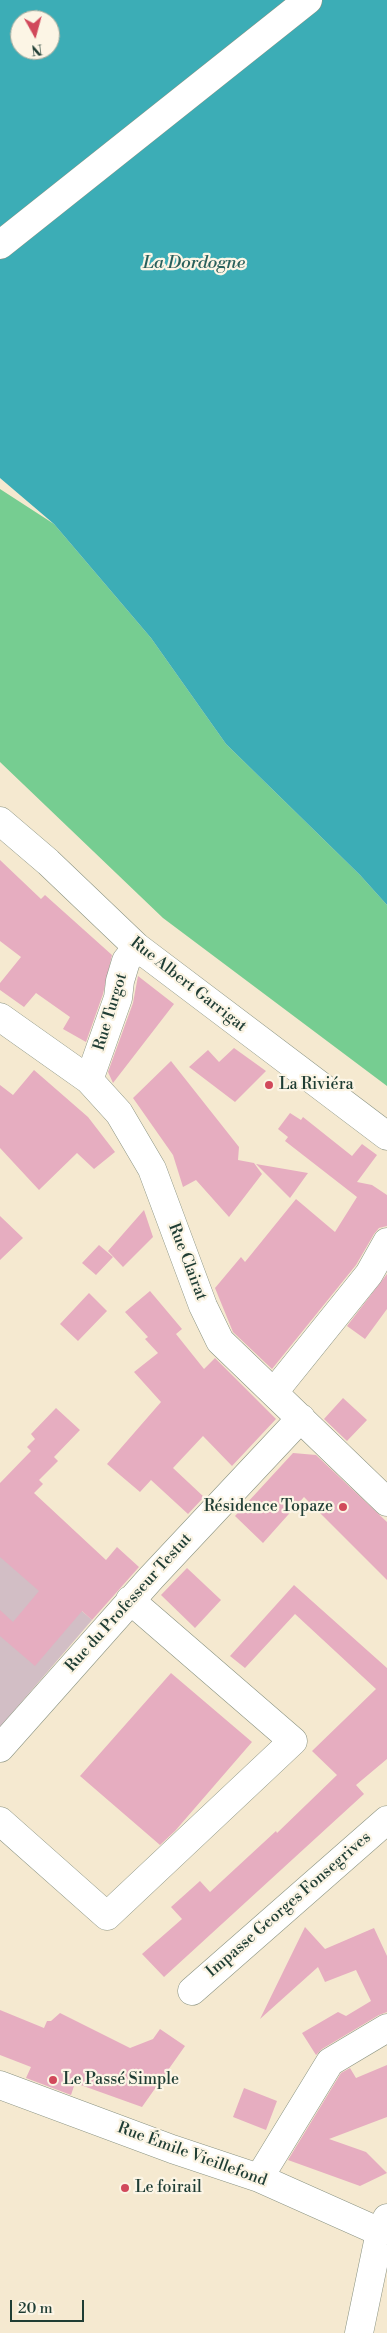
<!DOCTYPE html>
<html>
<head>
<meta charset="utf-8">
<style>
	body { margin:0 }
	#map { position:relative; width:387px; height:2333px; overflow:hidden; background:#f5e9d0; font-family:"Libre Bodoni",serif }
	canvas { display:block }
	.north { position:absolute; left:10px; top:10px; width:50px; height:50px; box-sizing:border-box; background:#fcf5e5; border:1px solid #a4ab9e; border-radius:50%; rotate:173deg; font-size:14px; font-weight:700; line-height:20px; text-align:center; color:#1f3d34 }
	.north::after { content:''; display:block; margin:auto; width:18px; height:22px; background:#d1495b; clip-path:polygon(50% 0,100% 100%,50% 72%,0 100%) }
	.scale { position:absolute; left:10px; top:2300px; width:74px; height:22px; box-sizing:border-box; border:2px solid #1f3d34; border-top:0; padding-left:6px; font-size:15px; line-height:18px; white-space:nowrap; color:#1f3d34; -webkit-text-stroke:4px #fcf5e5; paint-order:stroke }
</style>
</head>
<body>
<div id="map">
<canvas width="387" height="2333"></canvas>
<div class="north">N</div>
<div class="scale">20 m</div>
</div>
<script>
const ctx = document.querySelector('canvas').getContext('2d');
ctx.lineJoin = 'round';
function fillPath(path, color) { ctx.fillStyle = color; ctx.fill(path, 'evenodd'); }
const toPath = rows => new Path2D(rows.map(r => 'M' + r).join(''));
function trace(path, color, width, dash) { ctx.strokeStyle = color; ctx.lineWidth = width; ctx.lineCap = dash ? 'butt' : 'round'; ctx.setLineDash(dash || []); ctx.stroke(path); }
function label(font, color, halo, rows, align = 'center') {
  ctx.font = font + ' "Libre Bodoni",serif'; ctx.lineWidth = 4.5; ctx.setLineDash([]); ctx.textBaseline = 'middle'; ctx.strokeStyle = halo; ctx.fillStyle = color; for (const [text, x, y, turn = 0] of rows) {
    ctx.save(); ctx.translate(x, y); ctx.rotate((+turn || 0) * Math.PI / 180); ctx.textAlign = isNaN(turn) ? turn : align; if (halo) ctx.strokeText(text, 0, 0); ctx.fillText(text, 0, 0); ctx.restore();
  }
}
fillPath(toPath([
	[0,1538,92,1620,0,1727]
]), '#d2bec5');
fillPath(toPath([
	[0,489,54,524,151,638,226,744,360,875,387,905,387,1086,163,918,0,762]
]), '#76cd91');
fillPath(toPath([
	[0,0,387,0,387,905,360,875,226,744,151,638,54,524,0,478],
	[20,20,50,20,50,50,20,50]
]), '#3cadb6');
fillPath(toPath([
	[0,860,41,899,45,895,112,955,103,994,86,1042,63,1029,70,1017,36,993,24,1007,0,990,0,983,21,957,0,941],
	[138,976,174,1004,113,1083,108,1072,133,1003],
	[234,1048,266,1071,235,1102,189,1067,208,1050,219,1062],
	[171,1061,239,1147,238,1160,254,1163,262,1174,229,1217,196,1180,183,1187,173,1155,133,1098],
	[34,1070,88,1117,115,1152,94,1169,77,1153,39,1190,0,1148,0,1085,13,1095],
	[290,1113,301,1120,303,1117,352,1156,362,1144,377,1155,357,1182,372,1185,387,1195,387,1226,379,1228,374,1234,356,1265,272,1369,233,1332,215,1288,241,1257,245,1262,296,1199,335,1232,357,1197,285,1141,288,1137,278,1129],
	[256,1164,308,1173,290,1198],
	[144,1210,153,1237,123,1267,108,1251],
	[0,1216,23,1238,0,1260],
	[99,1245,113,1257,96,1275,82,1263],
	[387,1274,387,1309,365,1339,347,1326],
	[150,1291,182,1329,176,1334,204,1369,215,1358,276,1419,232,1466,203,1436,173,1468,204,1497,188,1514,151,1480,140,1492,107,1464,161,1402,134,1372,158,1353,145,1339,148,1337,125,1312],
	[89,1293,107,1311,78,1341,60,1324],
	[343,1398,367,1420,347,1441,324,1419],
	[56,1408,80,1430,54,1457,58,1461,39,1480,43,1484,34,1493,106,1560,117,1547,139,1567,92,1620,82,1611,35,1666,0,1636,0,1610,13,1622,39,1591,0,1557,0,1483,31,1451,27,1447,35,1439,31,1434],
	[293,1453,316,1455,387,1522,387,1580,304,1497,263,1543,235,1516],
	[187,1568,221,1600,195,1628,161,1595],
	[294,1585,387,1668,387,1759,356,1785,364,1794,164,1977,142,1954,182,1919,171,1907,200,1881,210,1892,276,1831,277,1833,337,1775,312,1751,376,1689,295,1614,245,1668,230,1656],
	[171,1673,252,1742,175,1831,160,1845,80,1776],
	[305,1927,325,1949,374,1928,387,1956,387,2012,379,2015,322,2049,316,2055,302,2033,338,2012,346,2016,371,2001,356,1970,325,1982,318,1967,260,2019],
	[0,2010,44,2028,47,2021,51,2021,60,2013,130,2048,153,2039,160,2029,185,2046,142,2107,75,2083,71,2095,26,2078,31,2067,0,2055],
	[387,2065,387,2117,329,2139,366,2152,387,2173,360,2186,288,2160,341,2073,350,2068,356,2078],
	[244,2088,277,2101,266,2130,233,2117]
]), '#e6adc0');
const minor = toPath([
	[0,821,48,862,137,947,387,1136],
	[0,1017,89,1080,119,1113,152,1169,203,1306,220,1341,387,1502],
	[89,1080,118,998,120,981,126,961,137,947],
	[274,1392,369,1274,387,1242],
	[0,1748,151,1578,301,1418],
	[0,1821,107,1916,293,1741,130,1600],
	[192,1991,387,1820],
	[0,2085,172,2149,259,2178,380,2232],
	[259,2178,330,2062,387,2028],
	[359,2333,380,2232,387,2218]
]);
const major = toPath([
	[0,245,308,0]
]);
trace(minor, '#8a9382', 29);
trace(major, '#8a9382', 29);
trace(minor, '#fff', 28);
trace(major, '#fff', 28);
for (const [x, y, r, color] of [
	[269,1085,5,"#d1495b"],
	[343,1507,5,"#d1495b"],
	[53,2080,5,"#d1495b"],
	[125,2188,5,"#d1495b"]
]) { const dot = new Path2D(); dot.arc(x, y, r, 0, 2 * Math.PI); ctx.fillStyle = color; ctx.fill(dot); trace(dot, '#fcf5e5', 2); }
label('16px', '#1f3d34', '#fcf5e5', [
	["Rue Albert Garrigat",188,985,38],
	["Rue Turgot",111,1012,-73],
	["Rue Clairat",187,1262,69],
	["Rue du Professeur Testut",129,1603,-48],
	["Impasse Georges Fonsegrives",289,1905,-41],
	["Rue Émile Vieillefond",192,2155,20]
]);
label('16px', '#1f3d34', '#fcf5e5', [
	["La Riviéra",279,1085],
	["Résidence Topaze",333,1507,"right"],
	["Le Passé Simple",63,2080],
	["Le foirail",135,2188]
], 'left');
label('italic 18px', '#285f5b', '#fcf5e5', [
	["La Dordogne",194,264]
]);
</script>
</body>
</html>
